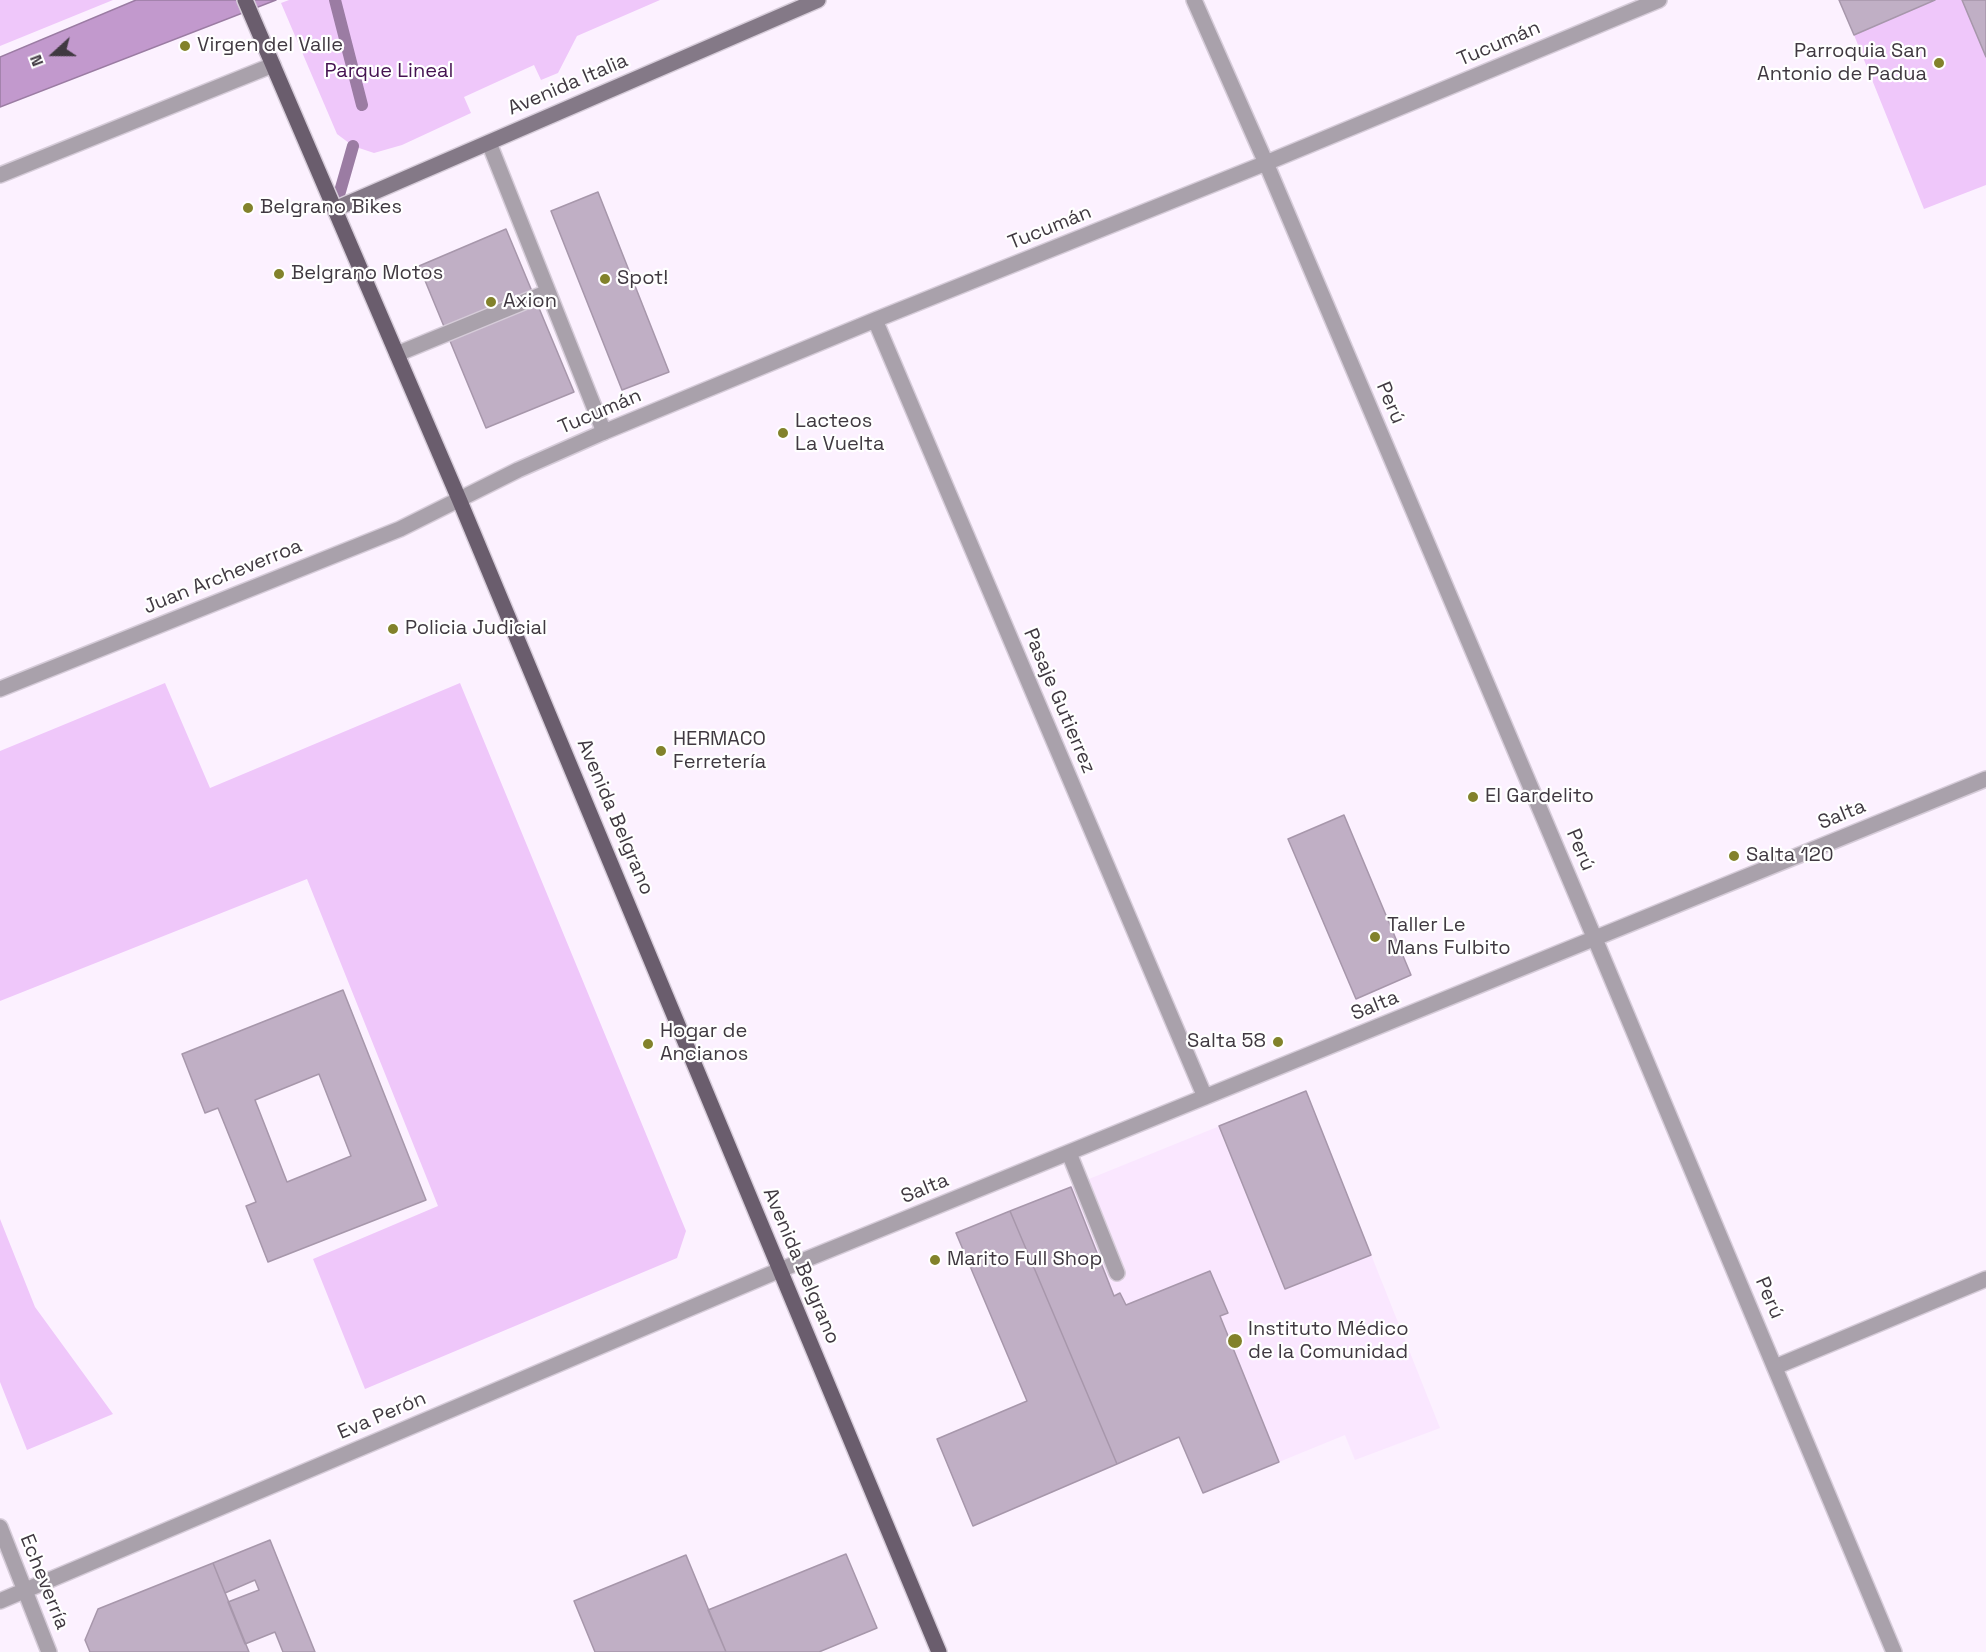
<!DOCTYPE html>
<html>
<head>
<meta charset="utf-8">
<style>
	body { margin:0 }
	#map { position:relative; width:1986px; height:1652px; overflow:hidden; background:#fcf1ff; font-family:"Space Grotesk",sans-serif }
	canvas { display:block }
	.north { position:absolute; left:24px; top:24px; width:60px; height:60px; -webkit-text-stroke:4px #fff; paint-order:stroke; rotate:249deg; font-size:16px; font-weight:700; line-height:24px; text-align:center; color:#403941 }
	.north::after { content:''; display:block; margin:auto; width:21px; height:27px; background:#403941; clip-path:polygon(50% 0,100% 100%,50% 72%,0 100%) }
</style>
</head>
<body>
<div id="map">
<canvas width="1986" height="1652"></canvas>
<div class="north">N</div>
</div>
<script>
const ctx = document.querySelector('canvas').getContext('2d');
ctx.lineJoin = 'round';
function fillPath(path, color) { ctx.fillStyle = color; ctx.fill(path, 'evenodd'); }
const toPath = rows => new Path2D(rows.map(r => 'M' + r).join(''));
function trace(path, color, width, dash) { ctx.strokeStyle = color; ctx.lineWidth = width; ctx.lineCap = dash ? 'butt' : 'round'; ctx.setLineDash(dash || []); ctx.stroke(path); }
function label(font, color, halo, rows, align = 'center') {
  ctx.font = font + ' "Space Grotesk",sans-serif'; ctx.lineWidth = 4.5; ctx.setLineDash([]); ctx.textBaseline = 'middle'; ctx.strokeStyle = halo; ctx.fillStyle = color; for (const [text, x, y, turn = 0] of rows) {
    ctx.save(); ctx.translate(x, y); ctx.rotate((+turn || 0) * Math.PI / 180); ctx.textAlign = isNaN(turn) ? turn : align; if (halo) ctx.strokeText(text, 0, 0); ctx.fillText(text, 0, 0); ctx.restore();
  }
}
fillPath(toPath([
	[1306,1091,1440,1428,1355,1460,1345,1435,1203,1493,1179,1437,1117,1464,1010,1211]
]), '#fae7ff');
fillPath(toPath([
	[0,0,113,0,0,46],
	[289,0,660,0,577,36,558,73,541,80,534,65,464,97,471,113,402,145,374,153,353,146,337,134,281,3],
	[1935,0,1962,0,1986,57,1986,185,1924,209,1854,35],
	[165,683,210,788,460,683,686,1231,677,1258,365,1389,313,1259,438,1206,307,879,0,1001,0,751],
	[0,1219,35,1307,113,1414,27,1450,0,1382]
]), '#efc7fa');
const water = toPath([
	[136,0,276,0,0,107,0,57,136,0]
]);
fillPath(water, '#c299cd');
trace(water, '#9b7ca3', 1.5);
trace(toPath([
	[335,0,362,105],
	[335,209,353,146]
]), '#9b7ca3', 12);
const building = toPath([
	[1839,0,1935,0,1854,35,1839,0],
	[1962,0,1986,0,1986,57,1962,0],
	[598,192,669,372,622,390,551,211,598,192],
	[506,229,574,392,486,428,419,266,506,229],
	[1344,815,1411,975,1356,999,1288,839,1344,815],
	[343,990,426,1200,268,1262,246,1206,256,1202,218,1108,205,1113,182,1054,343,990],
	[319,1074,351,1156,287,1182,255,1100,319,1074],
	[1306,1091,1371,1255,1285,1289,1219,1126,1306,1091],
	[1071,1187,1114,1296,1120,1293,1126,1305,1210,1271,1228,1313,1220,1316,1279,1462,1203,1493,1179,1437,1117,1464,1010,1211,1071,1187],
	[1010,1211,1117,1464,973,1526,937,1439,1027,1401,956,1233,1010,1211],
	[270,1540,315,1652,283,1652,275,1632,245,1644,228,1602,259,1590,255,1580,225,1593,213,1563,270,1540],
	[846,1554,877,1628,819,1652,726,1652,708,1610,846,1554],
	[686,1555,726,1652,595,1652,574,1601,686,1555],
	[213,1563,249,1652,90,1652,85,1640,98,1609,213,1563]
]);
fillPath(building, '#c0afc5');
trace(building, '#a797ab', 1.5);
const service = toPath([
	[489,143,604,432],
	[397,354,548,292],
	[1069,1153,1117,1273],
	[1775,1367,1986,1279]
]);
const minor = toPath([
	[1194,0,1266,163,1595,939,1894,1652],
	[0,175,273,65],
	[875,320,1205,1097],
	[0,689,400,529,518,470,604,432,875,320,1266,163,1659,0],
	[0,1527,49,1652],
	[0,1601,780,1270,1986,779]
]);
const secondary = toPath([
	[335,209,818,0]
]);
const primary = toPath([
	[245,0,459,499,939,1652]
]);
trace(service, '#d6ccd9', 18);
trace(minor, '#d6ccd9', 18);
trace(secondary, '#d6ccd9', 18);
trace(primary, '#d6ccd9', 18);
trace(service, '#a9a1ab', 15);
trace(minor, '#a9a1ab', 15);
trace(secondary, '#847987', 15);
trace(primary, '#6a5d6d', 15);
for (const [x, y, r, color] of [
	[185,46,6,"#82822b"],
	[1939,63,6,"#82822b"],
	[248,208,6,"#82822b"],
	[279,274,6,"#82822b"],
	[605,279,6,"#82822b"],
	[491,302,6,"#82822b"],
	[783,433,6,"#82822b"],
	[393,629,6,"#82822b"],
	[661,751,6,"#82822b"],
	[1473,797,6,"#82822b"],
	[1734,856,6,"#82822b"],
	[1375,937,6,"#82822b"],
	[1278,1042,6,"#82822b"],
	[648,1044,6,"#82822b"],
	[935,1260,6,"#82822b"],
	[1235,1341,8,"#82822b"]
]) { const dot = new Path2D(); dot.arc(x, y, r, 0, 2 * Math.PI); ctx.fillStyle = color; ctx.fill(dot); trace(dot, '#fff', 2); }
label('20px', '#403941', '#fff', [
	["Tucumán",1499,44,-23],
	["Avenida Italia",568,85,-23],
	["Tucumán",1050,228,-22],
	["Perú",1390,403,67],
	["Tucumán",600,412,-23],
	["Juan Archeverroa",223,577,-22],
	["Pasaje Gutierrez",1059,701,67],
	["Salta",1842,815,-22],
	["Avenida Belgrano",615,817,67],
	["Perú",1580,850,67],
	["Salta",1375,1006,-22],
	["Salta",925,1189,-22],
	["Avenida Belgrano",801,1266,67],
	["Perú",1769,1298,67],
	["Eva Perón",382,1416,-23],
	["Echeverría",44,1582,68]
]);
label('20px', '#403941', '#fff', [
	["Virgen del Valle",197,46],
	["Parroquia San",1927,52,"right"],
	["Antonio de Padua",1927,75,"right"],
	["Belgrano Bikes",260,208],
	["Belgrano Motos",291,274],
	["Spot!",617,279],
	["Axion",503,302],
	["Lacteos",795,422],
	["La Vuelta",795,445],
	["Policia Judicial",405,629],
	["HERMACO",673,740],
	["Ferretería",673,763],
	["El Gardelito",1485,797],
	["Salta 120",1746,856],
	["Taller Le",1387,926],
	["Mans Fulbito",1387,949],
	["Hogar de",660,1032],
	["Ancianos",660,1055],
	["Salta 58",1266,1042,"right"],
	["Marito Full Shop",947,1260],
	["Instituto Médico",1248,1330],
	["de la Comunidad",1248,1353]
], 'left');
label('20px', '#451251', '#fff', [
	["Parque Lineal",389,72]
]);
</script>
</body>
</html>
